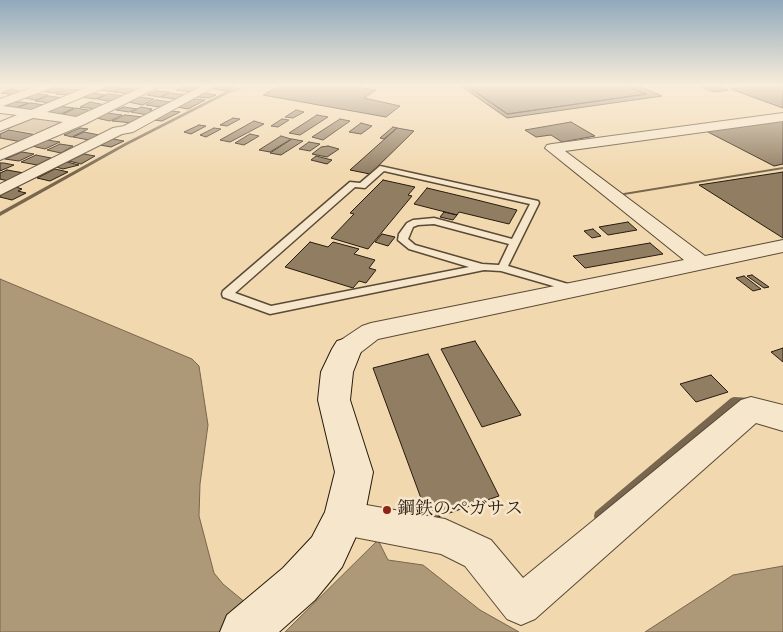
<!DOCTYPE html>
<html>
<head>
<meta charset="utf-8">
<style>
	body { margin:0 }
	canvas { display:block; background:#f1d8af }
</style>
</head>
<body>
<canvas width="783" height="632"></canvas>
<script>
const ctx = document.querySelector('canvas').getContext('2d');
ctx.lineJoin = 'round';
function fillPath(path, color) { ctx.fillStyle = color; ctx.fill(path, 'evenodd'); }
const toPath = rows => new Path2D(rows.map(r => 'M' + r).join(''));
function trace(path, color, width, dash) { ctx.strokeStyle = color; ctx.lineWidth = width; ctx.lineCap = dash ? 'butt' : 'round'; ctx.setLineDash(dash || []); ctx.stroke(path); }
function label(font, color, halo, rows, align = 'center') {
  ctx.font = font + ' "IM FELL French Canon","Noto Serif JP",serif'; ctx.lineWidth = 5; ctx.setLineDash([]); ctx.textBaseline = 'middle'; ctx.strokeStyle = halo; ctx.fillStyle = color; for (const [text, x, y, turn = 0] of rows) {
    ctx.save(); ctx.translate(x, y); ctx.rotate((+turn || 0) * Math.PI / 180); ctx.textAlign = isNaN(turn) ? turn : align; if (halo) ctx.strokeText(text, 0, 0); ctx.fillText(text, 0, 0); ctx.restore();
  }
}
fillPath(toPath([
	[31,118,63,123,42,134,3,128]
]), '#cfb894');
const water = toPath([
	[0,279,192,359,199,366,208,425,200,484,199,516,214,573,223,584,246,603,259,632,0,632,0,279],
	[378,540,388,560,423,565,480,610,519,632,285,632,378,540],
	[783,566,783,632,645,632,733,575,783,566]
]);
fillPath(water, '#ad9878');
trace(water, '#78664e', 1);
fillPath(toPath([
	[244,86,249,86,229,93,127,145,0,216,0,212,125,143,227,91,244,86],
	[783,167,783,169,624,195,622,194,624,193,783,167],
	[734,397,750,398,753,399,754,401,753,403,750,404,736,404,603,520,599,521,595,520,594,516,595,512,731,398,734,397]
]), '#78664e');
const building = toPath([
	[104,86,109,86,122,88,113,92,96,89,104,86],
	[184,86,190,86,200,87,191,92,176,90,184,86],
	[218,86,235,86,227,91,213,89,218,86],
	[280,86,350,86,376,90,364,98,400,106,386,117,263,95,280,86],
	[461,86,467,86,507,114,646,94,627,86,639,86,662,96,507,118,461,86],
	[467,86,627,86,646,94,508,114,467,86],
	[718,86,728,90,714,92,701,87,718,86],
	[753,86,783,86,783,108,731,89,753,86],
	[49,87,65,89,55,93,39,91,49,87],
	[123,88,140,90,130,94,114,92,123,88],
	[12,89,23,92,15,95,1,93,12,89],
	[69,89,81,90,69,95,56,94,69,89],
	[156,91,169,92,160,97,147,95,156,91],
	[92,93,105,95,95,99,81,97,92,93],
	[170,93,185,95,176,99,161,97,170,93],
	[204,93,216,95,209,98,197,97,204,93],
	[35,94,48,95,36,100,25,98,35,94],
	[108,94,126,96,114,102,97,99,108,94],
	[48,96,63,98,51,103,35,101,48,96],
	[139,97,154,99,143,105,128,102,139,97],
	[194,99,205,100,188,109,177,107,194,99],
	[156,100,170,102,160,107,146,105,156,100],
	[12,102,20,102,28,103,16,108,2,105,12,102],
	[90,102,105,105,96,109,80,107,90,102],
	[30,103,45,105,32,110,16,108,30,103],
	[57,106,74,108,61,114,43,112,57,106],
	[124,107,137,109,129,112,116,110,124,107],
	[141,107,152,109,149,110,156,111,148,115,131,112,141,107],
	[76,108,93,111,79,118,61,115,76,108],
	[296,110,304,112,293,118,285,117,296,110],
	[171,111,180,112,162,121,153,120,171,111],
	[107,113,122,115,110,121,96,118,107,113],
	[125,115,143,117,133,123,112,121,125,115],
	[317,115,328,117,300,135,289,133,317,115],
	[233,118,240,119,227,126,220,125,233,118],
	[282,119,289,120,278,127,271,126,282,119],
	[340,119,350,121,323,140,312,137,340,119],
	[254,121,264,124,230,142,220,140,254,121],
	[783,121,783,164,774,166,706,131,783,121],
	[571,122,595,136,562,142,551,135,536,137,525,130,571,122],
	[361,123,372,126,361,134,349,132,361,123],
	[199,125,206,126,191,134,184,132,199,125],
	[393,127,397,128,384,139,380,138,393,127],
	[80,128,88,129,72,137,64,135,80,128],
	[214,128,221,129,206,137,200,135,214,128],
	[397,128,414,131,370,174,350,170,397,128],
	[9,130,37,135,22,142,0,138,0,134,9,130],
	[84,132,99,135,89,140,73,137,84,132],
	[250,134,259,136,244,145,235,143,250,134],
	[281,136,291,139,270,152,259,150,281,136],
	[113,139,124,141,111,147,100,145,113,139],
	[292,139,303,141,281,155,270,153,292,139],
	[47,140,60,142,45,149,32,146,47,140],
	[309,142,320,144,310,151,299,149,309,142],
	[60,144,73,146,61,153,47,150,60,144],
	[328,146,339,149,327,157,312,154,321,147,328,146],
	[22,152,34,154,19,161,5,159,22,152],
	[84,154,95,156,81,164,69,161,84,154],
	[36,155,51,158,37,165,21,162,36,155],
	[316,156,332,160,327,164,311,160,316,156],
	[67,162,79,165,63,169,56,167,67,162],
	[0,163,4,163,14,165,0,171,0,163],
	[55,169,68,172,50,181,37,178,55,169],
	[7,170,24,173,8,181,0,179,0,173,7,170],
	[783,172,783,238,699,185,783,172],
	[383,180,415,187,408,195,412,196,368,249,331,238,354,214,350,213,383,180],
	[16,187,22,189,18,191,26,193,12,200,0,197,0,195,16,187],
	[427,188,469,198,517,210,509,224,459,212,457,215,414,204,427,188],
	[444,212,457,215,453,220,440,217,444,212],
	[628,222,637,230,608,235,599,227,628,222],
	[593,229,601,236,592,238,584,231,593,229],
	[382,234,395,237,388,246,375,242,382,234],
	[310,242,328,247,333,242,359,249,354,254,375,260,369,268,376,270,366,283,359,281,353,288,285,267,310,242],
	[650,243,663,254,585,268,573,256,650,243],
	[752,275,769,287,764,288,747,276,752,275],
	[744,276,761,289,753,291,736,278,744,276],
	[475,341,521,415,482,427,441,349,475,341],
	[783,348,783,362,771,352,783,348],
	[428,354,499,496,429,520,373,368,428,354],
	[711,375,728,392,696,402,680,384,711,375]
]);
fillPath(building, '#917d62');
trace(building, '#281b0e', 1);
const lane = toPath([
	[380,166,538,201,539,203,508,266,578,287,579,289,578,291,574,292,501,271,484,270,270,314,223,297,222,294,223,291,350,182,360,183,380,166],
	[384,171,530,204,512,239,434,218,413,220,407,223,399,234,398,240,409,249,469,267,271,306,235,293,355,187,365,188,384,171],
	[434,224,509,244,499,265,482,264,415,245,408,239,413,227,418,225,434,224]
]);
const street = toPath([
	[37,86,53,86,51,88,3,106,31,110,90,86,106,86,104,88,47,112,76,117,145,86,160,86,85,124,0,160,0,150,63,122,33,118,0,131,0,122,17,115,0,113,0,99,37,86],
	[202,86,216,86,133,132,122,134,0,195,0,184,113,128,124,126,202,86],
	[783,113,783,121,565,151,705,256,783,240,783,252,378,339,356,356,347,359,338,356,334,349,338,342,362,326,371,323,684,260,545,148,547,145,552,144,783,113],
	[751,397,783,405,783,431,756,423,535,619,521,625,507,619,465,566,441,554,344,535,332,530,327,518,332,506,344,501,445,519,491,540,523,578,741,400,751,397]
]);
const secondary = toPath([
	[347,338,357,341,362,349,353,372,350,400,373,472,364,518,358,532,342,567,315,600,279,632,220,632,227,615,283,568,312,537,325,512,335,472,318,400,321,372,332,349,337,341,347,338]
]);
trace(lane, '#5a4a36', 3);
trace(street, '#5a4a36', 2);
trace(secondary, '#281b0e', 2);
fillPath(lane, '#f6e6cb');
fillPath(street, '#f6e6cb');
fillPath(secondary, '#f6e6cb');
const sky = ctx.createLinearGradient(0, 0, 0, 174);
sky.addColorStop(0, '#90a9bb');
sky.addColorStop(0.49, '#f9eddb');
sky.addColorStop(1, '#f9eddb00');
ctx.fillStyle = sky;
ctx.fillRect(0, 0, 783, 174);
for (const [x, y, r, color] of [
	[387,510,5,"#8f2418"]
]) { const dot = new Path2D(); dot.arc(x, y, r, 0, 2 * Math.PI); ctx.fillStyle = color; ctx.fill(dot); trace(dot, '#f6e6cb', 2); }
label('18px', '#281b0e', '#f6e6cb', [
	["鋼鉄のペガサス",397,510]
], 'left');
</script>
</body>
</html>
